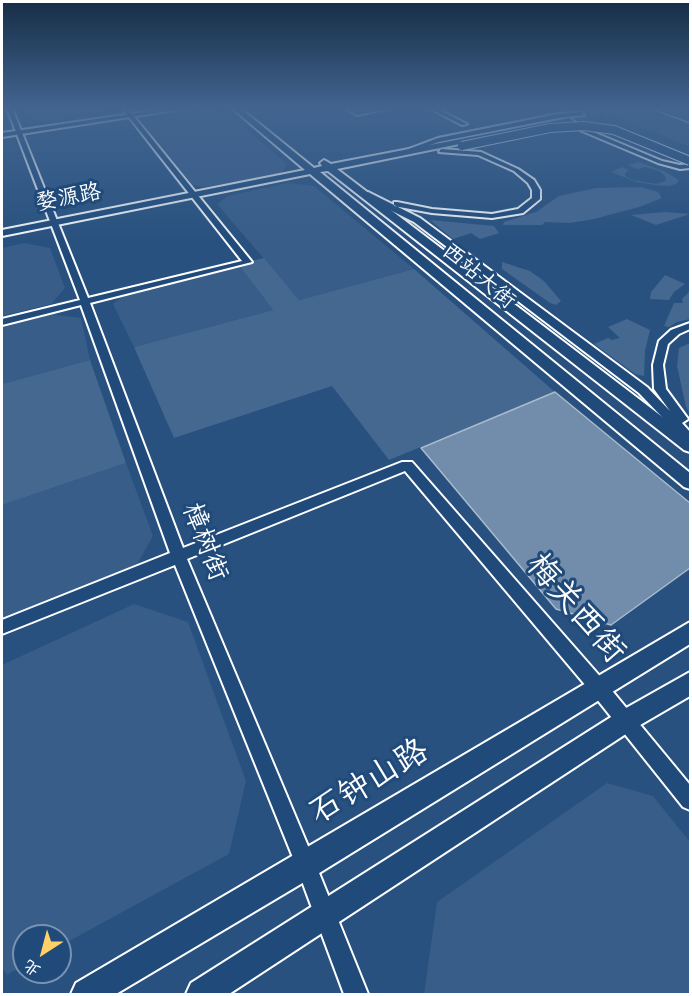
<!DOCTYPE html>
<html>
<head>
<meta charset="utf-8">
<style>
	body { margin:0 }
	#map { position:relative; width:692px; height:996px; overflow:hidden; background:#28517f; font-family:"Indie Flower","LXGW WenKai TC",sans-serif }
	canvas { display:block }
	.frame { position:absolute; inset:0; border:3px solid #fff; pointer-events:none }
	.north { position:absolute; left:12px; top:924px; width:60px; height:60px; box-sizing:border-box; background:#1f4a7a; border:2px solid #7992af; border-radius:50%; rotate:216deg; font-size:16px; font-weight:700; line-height:24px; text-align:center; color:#fff }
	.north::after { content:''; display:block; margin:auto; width:21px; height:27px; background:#ffd166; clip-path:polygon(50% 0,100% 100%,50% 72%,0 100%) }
</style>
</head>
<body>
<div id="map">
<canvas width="692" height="996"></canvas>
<div class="frame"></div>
<div class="north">北</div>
</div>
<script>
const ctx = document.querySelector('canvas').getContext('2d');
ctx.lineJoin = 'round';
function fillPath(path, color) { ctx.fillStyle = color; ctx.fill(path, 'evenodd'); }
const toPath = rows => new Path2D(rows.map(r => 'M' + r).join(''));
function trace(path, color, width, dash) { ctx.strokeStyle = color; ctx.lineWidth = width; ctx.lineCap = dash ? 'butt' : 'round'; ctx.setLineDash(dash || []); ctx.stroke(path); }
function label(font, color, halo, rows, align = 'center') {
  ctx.font = font + ' "Indie Flower","LXGW WenKai TC",sans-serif'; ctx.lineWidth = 6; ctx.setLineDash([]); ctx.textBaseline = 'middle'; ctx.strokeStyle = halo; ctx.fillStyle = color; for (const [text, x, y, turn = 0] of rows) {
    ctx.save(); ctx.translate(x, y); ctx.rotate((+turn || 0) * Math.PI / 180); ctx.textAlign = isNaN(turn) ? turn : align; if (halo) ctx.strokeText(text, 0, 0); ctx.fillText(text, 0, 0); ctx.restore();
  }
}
fillPath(toPath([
	[22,108,110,108,104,111,44,121,27,118],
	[607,108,690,108,690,147,616,117,624,114],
	[205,111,227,113,287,164,281,174,204,187,193,185,142,124,152,118],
	[288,183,314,186,414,269,299,300,217,204,228,196],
	[24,243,50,248,65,288,51,304,2,316,2,248],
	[238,264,273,310,134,347,113,304,129,291],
	[50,314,81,318,90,360,2,384,2,326],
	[126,463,153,536,134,570,2,618,2,505],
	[134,604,188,622,246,781,229,854,60,946,60,936,24,936,24,965,7,975,2,968,2,665],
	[607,783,653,796,690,842,690,994,424,994,437,902]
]), '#375d88');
fillPath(toPath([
	[639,162,664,171,679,180,676,184,669,186,655,185,637,182,611,172,622,167,629,170,625,173,625,176,633,180,656,184,666,181,665,176,659,171,645,167,637,169,628,165],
	[641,187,658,192,662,198,639,207,594,219,570,223,545,222,542,225,503,225,504,222,536,212,559,196,596,188],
	[665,212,690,214,656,225,631,215],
	[430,220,494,226,499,233,480,239,471,233,453,239],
	[264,258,299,300,414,269,555,392,389,460,332,386,174,438,134,347,273,310,238,264],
	[502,262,530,271,544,281,561,301,556,305,550,303,502,269],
	[665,275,685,284,674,292,669,300,650,299,651,292],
	[690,291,690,319,677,322,669,327,664,326,674,303,683,303,682,299],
	[627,319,650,330,645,351,644,376,635,374,594,344,608,338,612,340,620,338,608,327],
	[690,343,690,414,686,407,677,366,679,348],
	[90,360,126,463,2,505,2,384]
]), '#446890');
const water = toPath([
	[555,392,690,503,690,568,611,625,556,609,421,448,555,392]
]);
fillPath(water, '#718dab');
trace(water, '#aabbcd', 1.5);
trace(toPath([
	[567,120,628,108]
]), '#486b92', 8, [8, 4.5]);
const street = toPath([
	[7,108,12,108,88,298,242,261,122,108,127,108,252,262,90,303,183,548,402,462,412,462,604,681,690,785,690,810,683,807,592,693,405,471,187,559,313,858,368,994,344,994,296,865,175,565,2,634,2,620,170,553,81,305,2,325,2,319,80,300,7,108],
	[346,108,352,108,358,111,390,108,357,115,346,108],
	[429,108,435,108,467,124,462,125,429,108],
	[582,112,584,115,558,118,439,142,409,152,406,150,438,138,558,114,582,112],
	[570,119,586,129,662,161,680,165,690,164,690,168,680,169,658,163,582,131,568,122,570,119],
	[441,149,481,152,518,169,534,180,540,190,540,199,523,213,492,218,432,213,394,206,394,202,397,202,432,209,492,214,518,209,532,198,532,190,528,183,514,171,478,155,439,152,441,149],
	[362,192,368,192,420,218,647,387,670,411,654,389,653,365,659,341,671,330,690,323,690,329,679,334,668,344,663,365,666,389,688,419,682,423,690,432,690,443,686,442,639,393,414,222,362,196,362,192]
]);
const secondary = toPath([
	[171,108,187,108,2,137,2,133,171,108],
	[232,108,240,108,314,168,322,166,320,163,324,160,331,164,570,118,571,120,567,122,337,169,690,438,690,452,684,450,328,171,320,172,690,473,690,489,684,487,310,174,2,236,2,230,305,170,232,108],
	[690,622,690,644,316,875,116,994,71,994,76,983,690,622],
	[690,672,690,696,635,728,229,994,186,994,191,983,619,712,690,672]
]);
trace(street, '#fff', 4);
trace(secondary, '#fff', 4);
fillPath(street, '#1f4a7a');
fillPath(secondary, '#1f4a7a');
trace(toPath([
	[649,108,690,123]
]), '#fff', 1.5);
const secondaryBridge = toPath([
	[462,146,550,128,584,126,614,130,690,161]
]);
trace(secondaryBridge, '#fff', 10, []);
trace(secondaryBridge, '#1f4a7a', 8);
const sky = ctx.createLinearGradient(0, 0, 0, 247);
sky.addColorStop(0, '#162d46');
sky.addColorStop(0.44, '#426590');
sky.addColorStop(1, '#42659000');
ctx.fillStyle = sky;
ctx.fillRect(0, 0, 692, 247);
label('22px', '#fff', '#1f4a7a', [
	["婺源路",69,200,-11],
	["西站大街",477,278,40]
]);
label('27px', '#fff', '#1f4a7a', [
	["樟树街",202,543,69]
]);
label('33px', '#fff', '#1f4a7a', [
	["梅关西街",573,611,49],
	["石钟山路",371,785,-31]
]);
</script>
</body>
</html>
